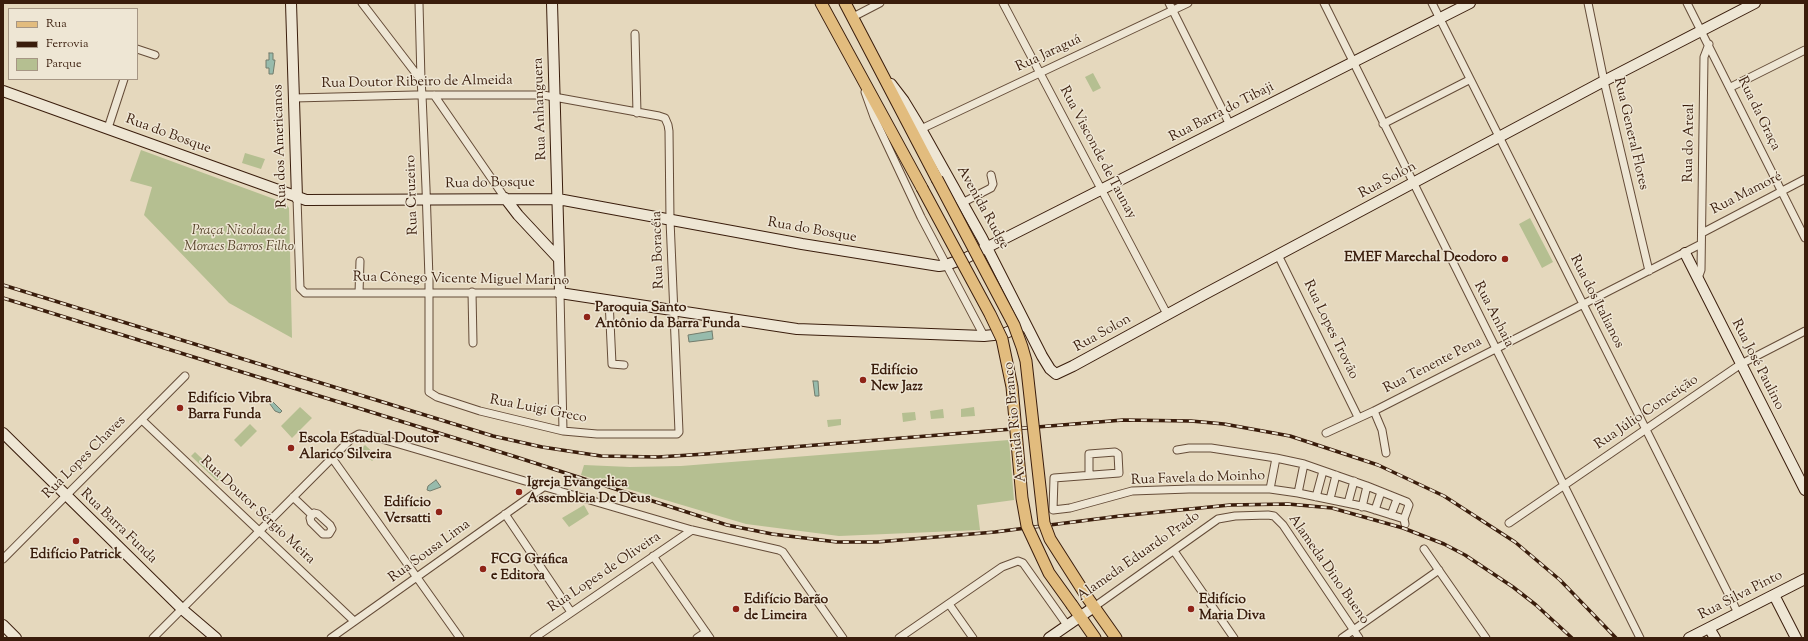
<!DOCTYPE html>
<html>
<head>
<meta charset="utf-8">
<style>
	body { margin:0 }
	#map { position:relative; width:1808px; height:641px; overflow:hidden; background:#e5d8bd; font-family:"Sorts Mill Goudy",serif }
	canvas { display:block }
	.frame { position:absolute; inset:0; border:4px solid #3a1d0c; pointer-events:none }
	.legend { position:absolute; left:8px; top:8px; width:130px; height:72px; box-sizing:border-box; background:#eee6d4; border:1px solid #a69684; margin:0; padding:5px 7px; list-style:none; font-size:12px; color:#3a1d0c }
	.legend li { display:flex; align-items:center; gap:8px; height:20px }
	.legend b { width:20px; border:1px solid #a69684 }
</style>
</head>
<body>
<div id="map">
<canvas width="1808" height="641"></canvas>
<div class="frame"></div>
<ul class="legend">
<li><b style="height:5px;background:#e2bc7e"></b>Rua</li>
<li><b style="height:5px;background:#3a1d0c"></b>Ferrovia</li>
<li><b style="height:11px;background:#b5bf91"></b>Parque</li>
</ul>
</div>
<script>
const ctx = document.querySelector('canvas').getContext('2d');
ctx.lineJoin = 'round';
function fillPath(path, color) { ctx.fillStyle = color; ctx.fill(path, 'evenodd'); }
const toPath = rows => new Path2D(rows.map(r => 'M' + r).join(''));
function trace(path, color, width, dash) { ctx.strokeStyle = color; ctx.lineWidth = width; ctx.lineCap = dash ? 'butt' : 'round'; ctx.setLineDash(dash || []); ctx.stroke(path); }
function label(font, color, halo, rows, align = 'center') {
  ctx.font = font + ' "Sorts Mill Goudy",serif'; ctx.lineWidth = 3; ctx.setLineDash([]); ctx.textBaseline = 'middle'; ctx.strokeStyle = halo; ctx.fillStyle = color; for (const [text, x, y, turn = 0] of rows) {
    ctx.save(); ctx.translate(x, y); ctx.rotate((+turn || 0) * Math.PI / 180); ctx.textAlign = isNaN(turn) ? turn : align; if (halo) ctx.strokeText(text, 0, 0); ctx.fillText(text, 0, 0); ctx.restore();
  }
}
fillPath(toPath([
	[1093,73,1101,88,1093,92,1085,77],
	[141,150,285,203,289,208,292,338,229,303,144,215,152,187,130,181],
	[245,153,265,159,261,169,242,163],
	[1530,218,1553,262,1542,268,1519,224],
	[300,407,312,418,292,438,281,426],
	[974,407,975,416,961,417,961,409],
	[943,409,944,418,931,419,930,411],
	[915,412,916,420,903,422,902,413],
	[841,419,841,425,828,427,827,420],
	[250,424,257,431,241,447,234,440],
	[1009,440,1014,500,977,505,980,530,839,536,746,524,581,475,584,465,630,467,681,466],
	[365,445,377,456,372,461,360,450],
	[195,452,221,477,217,481,191,456],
	[584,505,589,514,569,527,562,518]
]), '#b5bf91');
const water = toPath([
	[269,53,273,53,273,60,275,60,273,74,269,74,269,68,266,68,266,60,269,60,269,53],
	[712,331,713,339,689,342,688,335,712,331],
	[813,381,818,381,819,396,815,396,813,381],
	[269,398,282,411,280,413,275,411,267,400,269,398],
	[436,480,441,487,430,491,427,490,428,486,436,480]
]);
fillPath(water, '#97bbac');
trace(water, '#727c6c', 1);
const street = toPath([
	[362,3,421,80],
	[1003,3,1167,314],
	[1169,3,1230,125],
	[1324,3,1640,638],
	[1432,3,1738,613],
	[1588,3,1604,81,1649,271],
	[1687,3,1805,238],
	[853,17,880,3],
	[635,34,637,113],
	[137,49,155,55],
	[1731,87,1805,50],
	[865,92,874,117,921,217,984,336],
	[434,95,505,198],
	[294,98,415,95,543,95,659,116,665,118,668,125,669,131,670,220,679,432,677,434,597,434,563,431,480,411,437,397,429,392,429,279,426,188,422,95,421,80,419,3],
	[1383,124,1469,80],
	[108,128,124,79],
	[921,129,1188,3],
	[297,198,300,288,305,293,560,293,563,431],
	[962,203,991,188,993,184,991,175],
	[1702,233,1805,179],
	[1278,255,1358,417],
	[1698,278,1701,270,1704,57,1709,44],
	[472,292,473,343],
	[359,293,360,261],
	[609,300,612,364,624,365],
	[1374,411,1382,430,1386,453],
	[142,420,354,621],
	[1326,433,1374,411,1701,244],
	[1177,450,1189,448,1211,448,1276,458,1304,464,1367,486,1407,502,1409,505,1404,519],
	[332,458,460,638],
	[1089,475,1089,454,1115,452,1118,454,1119,473,1054,478,1053,510,1070,508,1132,491,1189,489,1270,489,1298,493,1366,507,1404,519,1405,524],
	[1270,489,1276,458],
	[1298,493,1304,464],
	[293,497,312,515],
	[1316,497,1323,471],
	[1330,499,1336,475],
	[1348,503,1354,481],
	[1362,507,1367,486],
	[1375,510,1381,492],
	[314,513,318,514,330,525,332,529,329,534,323,534,311,522,310,518,314,513],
	[505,514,571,612],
	[1391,515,1397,499],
	[1509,523,1741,364,1805,331],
	[1424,549,1486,638],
	[1174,551,1234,638],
	[653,556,710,638],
	[3,559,185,376],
	[949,604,973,638],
	[1094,607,1218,519,1235,516,1268,515,1274,516,1283,525,1359,638],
	[153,638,352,438,359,434,375,437,692,530,779,550,783,552,843,638],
	[331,638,545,486],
	[534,638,692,530],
	[697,638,706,632],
	[899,638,1002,567,1018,561,1023,563,1067,625],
	[1342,638,1439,570]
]);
const secondary = toPath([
	[291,3,297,198],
	[552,3,560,293,797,329,984,336,1003,334,1023,326],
	[891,84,904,101,921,129,982,238,1042,356,1050,369,1056,374,1073,366,1203,295,1604,81,1755,3],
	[3,91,306,200,558,199,802,244,939,266,946,265,966,258,1470,3],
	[505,198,518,215,559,259],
	[1685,253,1805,490],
	[3,433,182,609,216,638],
	[1774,595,1796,638],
	[3,625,16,638],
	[1709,628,1715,638],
	[1049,638,1094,607],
	[1689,638,1805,579]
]);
const primary = toPath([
	[821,3,922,188],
	[845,3,937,179],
	[1087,597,1116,638],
	[1072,605,1095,638]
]);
trace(street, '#654c38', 9);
trace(secondary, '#3a1d0c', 12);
trace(primary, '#3a1d0c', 13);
trace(street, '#eee6d4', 7);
trace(secondary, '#eee6d4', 10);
trace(primary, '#e2bc7e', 11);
const rail = toPath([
	[3,285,493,436,542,447,601,456,658,457,706,454,1123,420,1191,421,1224,424,1290,436,1378,465,1444,496,1515,542,1560,580,1616,638],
	[3,298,513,456,727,525,772,534,837,542,877,542,995,532,1120,516,1230,505,1288,504,1332,508,1403,528,1444,544,1465,555,1513,587,1536,605,1572,638]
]);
trace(rail, '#3a1d0c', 3.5);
trace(rail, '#eee6d4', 2, [6]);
const primaryBridge = toPath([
	[937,179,1014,325,1022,347,1026,361,1044,523,1050,539,1087,597],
	[922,188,990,314,1002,339,1012,387,1022,498,1027,526,1049,573,1072,605]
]);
trace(primaryBridge, '#3a1d0c', 13, []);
trace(primaryBridge, '#e2bc7e', 11);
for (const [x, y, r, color] of [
	[1505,259,4,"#8f2418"],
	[587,317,4,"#8f2418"],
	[863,380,4,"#8f2418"],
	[180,408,4,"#8f2418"],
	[291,448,4,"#8f2418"],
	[519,492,4,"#8f2418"],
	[439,512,4,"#8f2418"],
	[76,541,4,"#8f2418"],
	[483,569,4,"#8f2418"],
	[736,609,4,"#8f2418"],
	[1191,609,4,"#8f2418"]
]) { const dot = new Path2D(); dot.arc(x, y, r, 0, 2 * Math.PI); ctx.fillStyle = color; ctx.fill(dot); trace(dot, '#eee6d4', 1.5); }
label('14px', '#3a1d0c', '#eee6d4', [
	["Rua Jaraguá",1049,54,-25],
	["Rua Doutor Ribeiro de Almeida",417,83,-1],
	["Rua Anhanguera",541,109,-92],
	["Rua Barra do Tibaji",1222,113,-27],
	["Rua da Graça",1758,114,64],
	["Rua General Flores",1630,134,77],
	["Rua do Bosque",168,135,20],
	["Rua do Areal",1690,143,-89],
	["Rua dos Americanos",281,146,-92],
	["Rua Visconde de Taunay",1097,153,62],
	["Rua Solon",1388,181,-28],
	["Rua do Bosque",490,184,-1],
	["Rua Mamoré",1747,194,-27],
	["Rua Cruzeiro",413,195,-92],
	["Avenida Rudge",982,208,61],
	["Rua do Bosque",812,231,10],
	["Rua Boracéia",659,250,-92],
	["Rua Cônego Vicente Miguel Marino",461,280,1],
	["Rua dos Italianos",1596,302,63],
	["Rua Anhaia",1493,315,63],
	["Rua Lopes Trovão",1330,330,64],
	["Rua Solon",1103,334,-29],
	["Rua José Paulino",1757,365,63],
	["Rua Tenente Pena",1433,366,-27],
	["Rua Luigi Greco",538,410,11],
	["Rua Júlio Conceição",1647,413,-34],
	["Avenida Rio Branco",1016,422,-96],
	["Rua Lopes Chaves",85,458,-45],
	["Rua Favela do Moinho",1198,479,-2],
	["Rua Doutor Sérgio Meira",257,511,43],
	["Rua Barra Funda",118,527,44],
	["Rua Sousa Lima",430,552,-36],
	["Alameda Eduardo Prado",1139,557,-35],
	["Alameda Dino Bueno",1328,570,55],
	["Rua Lopes de Oliveira",605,573,-34],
	["Rua Silva Pinto",1741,596,-27]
]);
label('italic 14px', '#59462d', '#eee6d4', [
	["Praça Nicolau de",239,232],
	["Moraes Barros Filho",239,248]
]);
label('bold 14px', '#3a1d0c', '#eee6d4', [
	["EMEF Marechal Deodoro",1497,259,"right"],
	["Paroquia Santo",595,309],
	["Antônio da Barra Funda",595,325],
	["Edifício",871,372],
	["New Jazz",871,388],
	["Edifício Vibra",188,400],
	["Barra Funda",188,416],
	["Escola Estadual Doutor",299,440],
	["Alarico Silveira",299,456],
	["Igreja Evangelica",527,484],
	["Assembleia De Deus",527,500],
	["Edifício",431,504,"right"],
	["Versatti",431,520,"right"],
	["Edifício Patrick",76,556,"center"],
	["FCG Gráfica",491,561],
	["e Editora",491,577],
	["Edifício Barão",744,601],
	["de Limeira",744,617],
	["Edifício",1199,601],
	["Maria Diva",1199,617]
], 'left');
</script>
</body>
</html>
